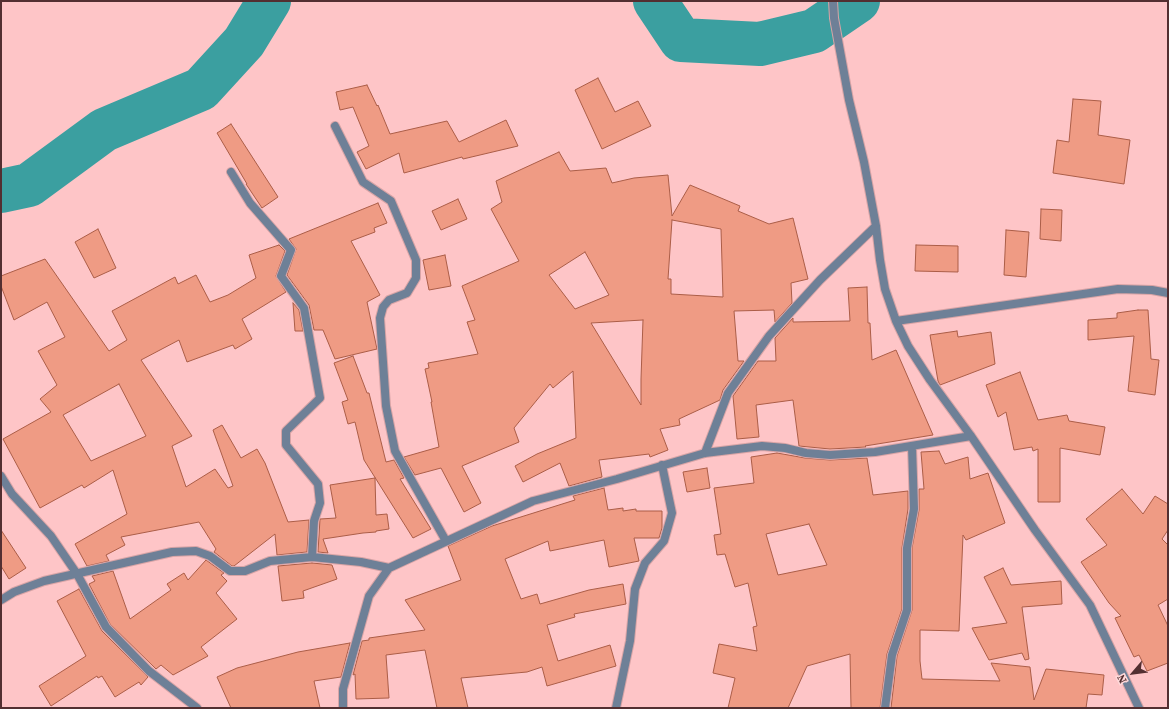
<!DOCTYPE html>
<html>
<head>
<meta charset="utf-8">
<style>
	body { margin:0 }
	#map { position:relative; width:1169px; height:709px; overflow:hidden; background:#fec5c7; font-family:"Source Serif 4",serif }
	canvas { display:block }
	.frame { position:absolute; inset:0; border:2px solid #532f31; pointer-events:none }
	.north { position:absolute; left:1113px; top:653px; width:40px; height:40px; -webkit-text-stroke:3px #fed8d9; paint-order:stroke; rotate:242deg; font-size:11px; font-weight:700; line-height:16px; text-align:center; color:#532f31 }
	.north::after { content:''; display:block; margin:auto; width:14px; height:18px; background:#532f31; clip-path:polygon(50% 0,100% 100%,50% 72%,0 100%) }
</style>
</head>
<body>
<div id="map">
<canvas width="1169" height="709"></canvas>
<div class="frame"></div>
<div class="north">N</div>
</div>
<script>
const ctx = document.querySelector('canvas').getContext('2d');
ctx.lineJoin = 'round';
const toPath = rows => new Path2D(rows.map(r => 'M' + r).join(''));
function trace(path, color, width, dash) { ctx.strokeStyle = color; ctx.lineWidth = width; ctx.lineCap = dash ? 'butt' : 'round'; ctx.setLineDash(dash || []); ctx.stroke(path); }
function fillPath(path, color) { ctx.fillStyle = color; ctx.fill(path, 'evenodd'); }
trace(toPath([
	[655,1,681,40,760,44,814,31,858,1],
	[1,191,29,185,104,130,201,89,244,42,269,1]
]), '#3b9fa0', 44);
const building = toPath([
	[598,78,615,112,638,101,651,126,602,149,575,90,598,78],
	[367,85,377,106,378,105,390,134,447,121,459,142,506,120,518,146,463,159,462,157,404,173,399,153,366,169,357,152,369,146,353,107,340,110,336,92,367,85],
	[1073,99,1101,101,1098,135,1130,140,1124,184,1053,173,1057,140,1069,142,1073,99],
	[231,124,278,197,262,208,246,184,247,184,217,133,231,124],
	[559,152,570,171,606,168,612,183,634,178,668,175,672,216,690,185,740,206,738,211,769,224,793,218,808,279,791,283,792,303,775,322,774,310,734,311,738,361,744,361,723,390,720,400,679,419,680,425,660,429,668,450,650,457,649,454,599,460,602,477,569,486,560,463,523,482,515,466,537,454,576,438,573,371,553,388,550,384,514,428,519,442,462,466,481,503,464,512,441,468,415,475,404,457,439,447,431,402,432,402,425,369,429,368,428,363,478,354,467,322,475,320,462,286,519,261,491,209,502,202,496,181,559,152],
	[672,220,721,229,723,297,671,294,671,279,668,279,672,220],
	[585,252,609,295,575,309,549,275,585,252],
	[643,320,641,379,641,405,591,323,643,320],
	[458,199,467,219,441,230,432,211,458,199],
	[378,203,387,223,374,228,375,232,351,241,380,295,367,302,377,349,335,359,323,330,314,330,309,305,287,275,296,249,289,239,378,203],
	[1041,209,1062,210,1061,241,1040,239,1041,209],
	[98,229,116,268,94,278,75,242,98,229],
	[1006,230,1029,232,1026,277,1004,275,1006,230],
	[279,245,285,251,276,276,286,292,242,319,252,339,235,349,233,345,187,362,179,340,141,360,192,436,172,446,186,487,215,469,228,488,233,486,213,430,222,425,241,458,257,449,265,463,288,522,309,520,307,552,277,555,275,534,234,566,232,566,214,552,216,549,199,522,121,537,125,545,106,555,109,561,87,566,75,544,127,514,113,470,84,488,82,485,40,508,3,439,51,412,40,399,57,385,38,351,65,337,47,302,14,320,1,286,1,276,45,259,109,351,127,340,112,311,175,277,178,284,196,275,210,302,228,295,256,278,249,255,279,245],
	[119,384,146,436,91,461,63,415,119,384],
	[916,245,958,246,958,272,915,271,916,245],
	[445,255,451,286,429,290,423,260,445,255],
	[867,287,868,323,870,323,872,360,896,350,933,435,865,446,866,447,830,449,799,446,793,400,756,405,759,437,737,439,733,396,758,361,776,361,775,338,793,318,793,322,850,321,848,288,867,287],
	[293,303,299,310,303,331,295,331,293,303],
	[1138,310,1148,310,1151,359,1159,360,1155,395,1128,391,1134,336,1088,340,1088,320,1117,318,1117,313,1138,310],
	[957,331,958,337,991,332,995,364,940,385,938,381,930,335,957,331],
	[353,356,367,393,369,393,386,462,394,460,404,478,400,479,431,529,413,538,364,460,355,422,348,424,342,402,348,400,334,363,353,356],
	[1020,372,1038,420,1067,415,1069,421,1105,427,1100,455,1060,448,1060,502,1038,502,1038,449,1033,451,1032,447,1014,450,1006,412,998,417,986,385,1020,372],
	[939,451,945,464,968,457,970,479,988,473,1005,523,966,540,963,535,959,631,920,630,920,661,922,679,1000,681,991,663,1030,667,1034,700,1046,669,1104,675,1102,695,1088,694,1086,708,891,708,897,656,912,610,912,548,919,510,919,489,924,489,921,452,939,451],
	[777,453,805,458,830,460,867,458,873,495,908,491,908,509,902,548,902,609,887,654,880,708,851,708,850,654,807,666,788,708,728,708,735,678,713,673,719,644,757,651,753,627,757,626,748,583,735,587,725,554,717,555,714,535,721,534,714,488,754,483,751,457,777,453],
	[809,524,827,565,778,575,766,534,809,524],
	[707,468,710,488,687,492,683,472,707,468],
	[375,478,376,515,387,514,389,529,376,531,376,532,363,533,323,539,328,553,318,552,320,519,336,518,330,485,375,478],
	[604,488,608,510,623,508,623,511,636,509,636,511,662,511,662,528,659,538,634,538,639,561,609,567,604,540,550,551,548,541,505,559,521,599,537,594,540,604,589,590,623,584,626,604,574,614,575,617,547,625,558,661,610,645,616,666,547,686,542,667,527,672,461,678,468,708,437,708,425,650,386,655,389,698,356,699,355,674,353,675,362,641,369,640,369,638,425,630,405,600,461,580,448,546,492,526,575,500,573,496,604,488],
	[1122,489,1143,514,1155,496,1168,504,1168,530,1162,539,1168,545,1168,599,1158,605,1168,626,1168,663,1147,671,1139,655,1134,657,1115,618,1121,616,1109,603,1081,562,1107,545,1086,519,1122,489],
	[1,530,26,568,9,579,1,566,1,530],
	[206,560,224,573,221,575,227,581,216,593,237,619,201,647,208,656,173,675,161,665,156,669,110,624,89,584,95,581,92,576,113,571,130,619,171,590,167,584,184,573,188,580,206,560],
	[312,563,332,565,337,579,303,591,304,598,282,601,278,566,312,563],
	[1003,568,1011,585,1061,581,1062,604,1022,607,1029,659,1025,660,1022,653,989,660,972,628,1007,623,984,577,1003,568],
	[79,589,102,631,148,677,141,685,139,682,115,697,102,676,98,678,97,676,51,706,39,686,86,656,57,601,79,589],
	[350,643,341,677,314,681,320,708,231,708,217,677,237,668,298,652,350,643]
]);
fillPath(building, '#ef9b84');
trace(building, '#ab5d47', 1);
const street = toPath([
	[833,1,834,18,849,100,864,162,876,226,880,260,885,289,896,321,908,346,930,380,971,436,1035,530,1090,605,1139,708],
	[335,126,363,182,391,201,416,260,416,278,407,293,389,300,383,307,380,318,386,406,395,451,446,541],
	[231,172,250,203,291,250,281,276,304,308,320,398,286,431,286,445,318,484,320,503,314,521,312,557],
	[896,321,1118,289,1152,290,1168,293],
	[705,453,728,393,769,336,820,280,876,226],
	[1,476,12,494,51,536,77,574,106,627,149,671,197,708],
	[1,600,14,592,44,581,172,552,196,551,210,556,230,571,245,571,270,561,312,557,361,562,389,568,533,501,617,479,705,453,762,446,785,448,806,453,830,455,875,452,971,436],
	[343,708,343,689,369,596,389,568],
	[616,708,630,641,635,589,645,563,664,541,672,513,662,465],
	[885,708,892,655,907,610,907,548,914,509,912,446]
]);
trace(street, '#d8a4a6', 10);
trace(street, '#6e8097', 8);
</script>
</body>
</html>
